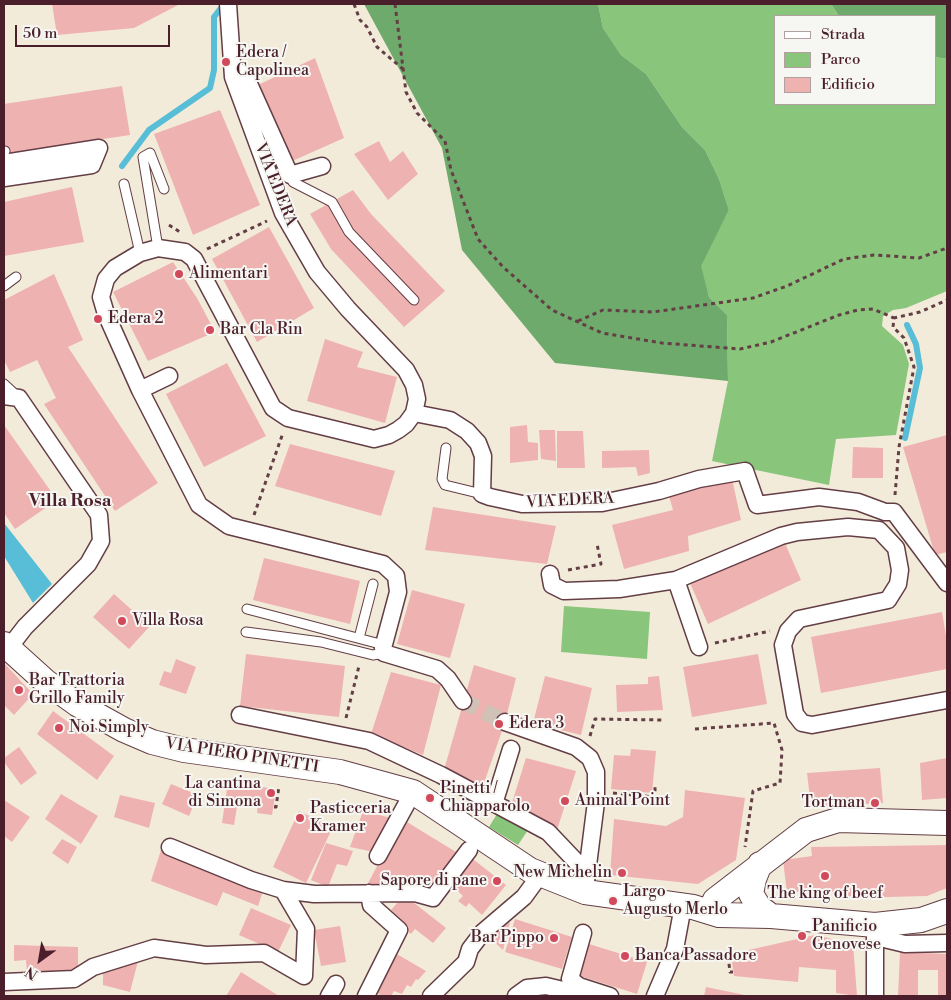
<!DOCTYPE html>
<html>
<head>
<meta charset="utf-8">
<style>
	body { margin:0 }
	#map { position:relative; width:951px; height:1000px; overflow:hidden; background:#f3ebda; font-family:"Libre Bodoni",serif }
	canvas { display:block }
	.frame { position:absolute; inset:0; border:5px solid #4a1f2b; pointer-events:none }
	.legend { position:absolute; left:774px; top:15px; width:162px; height:90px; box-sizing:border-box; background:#f6f6f2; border:1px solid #b1a0a2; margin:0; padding:6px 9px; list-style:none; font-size:15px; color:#4a1f2b }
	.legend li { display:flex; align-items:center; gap:10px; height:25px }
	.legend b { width:25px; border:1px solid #b1a0a2 }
	.north { position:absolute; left:15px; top:935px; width:50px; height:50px; -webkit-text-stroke:4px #f6f6f2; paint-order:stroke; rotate:212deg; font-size:14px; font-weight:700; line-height:20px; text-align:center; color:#4a1f2b }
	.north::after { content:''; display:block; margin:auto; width:18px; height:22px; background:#4a1f2b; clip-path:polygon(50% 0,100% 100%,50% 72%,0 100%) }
	.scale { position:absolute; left:15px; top:25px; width:155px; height:22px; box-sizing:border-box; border:2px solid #4a1f2b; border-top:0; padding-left:6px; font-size:15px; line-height:18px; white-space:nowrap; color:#4a1f2b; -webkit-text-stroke:4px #f6f6f2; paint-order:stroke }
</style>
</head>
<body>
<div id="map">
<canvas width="951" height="1000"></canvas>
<div class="frame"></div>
<ul class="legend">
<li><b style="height:6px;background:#fff"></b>Strada</li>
<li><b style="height:14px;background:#89c57b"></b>Parco</li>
<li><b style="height:14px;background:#eeb2b1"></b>Edificio</li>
</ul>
<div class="north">N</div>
<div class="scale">50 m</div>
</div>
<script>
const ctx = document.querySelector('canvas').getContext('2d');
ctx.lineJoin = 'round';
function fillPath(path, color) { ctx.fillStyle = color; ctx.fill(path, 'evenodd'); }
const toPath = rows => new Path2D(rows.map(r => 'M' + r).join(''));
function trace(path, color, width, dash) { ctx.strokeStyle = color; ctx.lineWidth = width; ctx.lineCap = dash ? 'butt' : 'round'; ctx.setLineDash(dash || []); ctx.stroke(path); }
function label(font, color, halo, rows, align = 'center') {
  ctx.font = font + ' "Libre Bodoni",serif'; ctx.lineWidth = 4; ctx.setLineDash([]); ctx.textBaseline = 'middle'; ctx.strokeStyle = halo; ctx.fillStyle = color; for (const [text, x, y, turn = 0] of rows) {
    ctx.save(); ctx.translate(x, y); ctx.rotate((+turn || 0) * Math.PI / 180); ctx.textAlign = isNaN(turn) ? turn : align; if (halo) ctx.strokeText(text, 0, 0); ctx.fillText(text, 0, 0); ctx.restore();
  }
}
fillPath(toPath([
	[598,4,831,4,839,16,775,16,775,104,935,104,935,57,947,59,947,291,906,308,893,310,883,316,882,326,903,345,909,364,896,435,836,439,829,485,712,461,728,381,727,315,709,297,700,266,729,210,719,179,705,150,682,127,646,74,621,55,603,28],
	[564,606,650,612,647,659,561,652],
	[500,809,530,827,518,845,489,827]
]), '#89c57b');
fillPath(toPath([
	[364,4,598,4,603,28,621,55,646,74,682,127,705,150,719,179,729,210,701,266,709,297,727,315,728,381,555,363,462,250,442,148],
	[831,4,947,4,947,59,935,57,935,16,839,16]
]), '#6eaa6b');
fillPath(toPath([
	[4,523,52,584,33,603,4,556]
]), '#58bdd6');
trace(toPath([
	[122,166,149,130,210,88,214,70,214,17,221,8],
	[905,438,920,368,916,344,907,325]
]), '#58bdd6', 6);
fillPath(toPath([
	[52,4,180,4,134,28,57,35],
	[315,58,344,138,290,162,258,85],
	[122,86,130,135,4,154,4,104],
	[220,110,260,205,193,235,154,134],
	[379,141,390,162,403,151,418,174,388,200,354,154],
	[72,187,84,242,4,256,4,202],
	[353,190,371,214,445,291,404,327,331,249,310,214],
	[269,227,314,308,257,342,212,259],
	[173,262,197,298,215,332,148,361,113,292],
	[54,274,83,340,68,347,158,483,115,511,44,404,56,398,37,360,10,372,4,360,4,300],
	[325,339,363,352,357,367,397,377,385,423,307,401],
	[227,363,266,436,204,467,166,394],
	[4,425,57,500,15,529,4,513],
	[527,425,528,442,538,443,538,460,510,463,510,427],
	[539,430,555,430,556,461,541,459],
	[557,431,583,431,585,468,557,468],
	[947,435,947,552,935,555,903,447],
	[290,444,395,471,381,516,275,486],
	[853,447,883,448,883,478,852,478],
	[649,450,650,473,638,476,636,467,602,468,602,451],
	[732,479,741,520,688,536,689,551,624,569,612,525,673,510,669,496],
	[433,507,556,526,547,564,425,550],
	[784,541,801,580,708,624,690,583],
	[264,558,360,581,350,624,253,600],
	[412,590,465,604,450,658,397,644],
	[114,594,150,626,129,649,93,617],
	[942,612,947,642,947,669,821,693,811,637],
	[246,654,345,666,339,717,240,706],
	[758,654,767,704,692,717,683,667],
	[176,659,196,667,186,694,159,685,164,671,171,673],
	[4,663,33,694,14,715,4,705],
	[474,665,516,678,505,722,482,789,444,770],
	[391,672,441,685,423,755,371,734],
	[545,676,592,688,581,735,533,723],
	[659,676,663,710,617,712,616,685,648,684,648,677],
	[53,711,114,756,97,780,37,734],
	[19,747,37,773,21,785,4,762,4,758],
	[631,749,656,751,652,793,611,789,614,755,630,756],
	[526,758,576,771,556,833,510,809],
	[947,758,947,798,922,800,920,763],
	[880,768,883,803,811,807,807,773],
	[228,782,276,789,272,815,257,813,258,804,238,801,234,825,222,823],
	[171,784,198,795,189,816,162,804],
	[685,790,745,798,736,860,698,884,610,875,614,819,666,826,683,817],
	[61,794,98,816,81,844,45,819],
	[120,795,155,803,149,828,114,817],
	[4,800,30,817,12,842,4,836],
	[299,811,333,827,306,883,273,867],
	[363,811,391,818,374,852,350,847],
	[402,819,461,855,430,894,366,887],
	[62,839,77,847,68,864,52,853],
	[326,843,353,851,347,866,337,864,328,887,311,880],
	[947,845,947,888,927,896,850,898,823,889,787,893,783,860,812,856,811,847],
	[162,847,263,891,258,906,223,892,217,906,151,881],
	[469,856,506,885,482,915,469,903,466,907,458,901,463,896,448,882],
	[404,895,446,928,433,943,415,929,411,934,397,924,401,919,391,910],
	[251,908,291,925,278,952,239,935],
	[515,919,572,937,562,969,505,952],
	[510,922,503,950,488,936],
	[340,926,346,962,321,966,314,930],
	[815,935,853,944,857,996,836,993,836,970,799,967,798,982,734,976,731,954],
	[589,944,647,962,637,994,580,976],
	[14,945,78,947,78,975,27,972,26,960,14,961],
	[900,952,947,954,947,996,938,996,938,970,918,970,918,996,898,996],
	[395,953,426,971,418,980,416,979,411,987,407,985,402,994,394,991,391,996,382,996,374,991],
	[138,961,130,992,103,985,103,968],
	[241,972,279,996,226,996],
	[706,987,745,995,745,996,704,996]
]), '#eeb2b1');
trace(toPath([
	[463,701,505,722]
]), '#d1c2b7', 16, [16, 8]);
const lane = toPath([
	[4,153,5,151],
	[290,175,293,182,332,202,349,232,414,300],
	[124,184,140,253],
	[158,248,143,157,150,153,164,189],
	[4,286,16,277],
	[4,384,17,396],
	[446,448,442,479,445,485,482,494],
	[247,609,384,645],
	[246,632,321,642,373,655,384,653],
	[359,638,373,584]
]);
const street = toPath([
	[228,4,233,77,283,213,317,272,348,309,406,370,414,385,417,399,414,413,406,424,398,430,389,435,374,439,288,418,273,408,194,259,185,252,158,248,140,253,115,268,106,279,101,297,106,314,140,390,199,505,229,526,383,564,396,576,398,592,383,648,384,653,437,669,448,679,463,701],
	[234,73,239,72,245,75,290,175,322,166],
	[4,163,99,148,92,165,4,178],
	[140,390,169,376],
	[4,396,19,398,99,515,101,541,88,564,25,627,8,649],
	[414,413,450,420,467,431,478,443,483,456,482,494,490,497,522,504,602,503,659,491,699,479,745,471,757,505,819,497,858,502,885,512,894,512,947,583],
	[550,574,552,585,564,591,619,589,676,580,781,536,797,532,848,527,879,530,896,548,900,570,898,584,888,600,799,619,788,631,783,645,795,714,802,723,812,725,947,700],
	[676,580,699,647],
	[240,715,369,741,441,775,548,832,587,873],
	[505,722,576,747,590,758,596,772,596,802,586,881],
	[494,804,511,749],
	[170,847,251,880,283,890],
	[378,856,413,792],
	[875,927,875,996],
	[583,933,570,979,579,986,610,996],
	[876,937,905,944,947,943],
	[4,982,74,979,93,967,154,948,206,955,264,953,304,976,306,929,283,890,314,894,415,893,433,898,469,850],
	[329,996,336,984],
	[366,996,399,930,371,905,369,893],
	[431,996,466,962,470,949,483,932,524,897,540,875],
	[516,996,527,988,546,986,588,996],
	[655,996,675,949,683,906]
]);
const secondary = toPath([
	[4,644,45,681,77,704,124,730,152,742,184,750,340,772,413,792,530,870,585,892,693,907,719,915,771,916,875,925,921,920,947,911],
	[760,864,754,879,751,894,759,907,771,916],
	[710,911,715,900,806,830,838,820,947,823]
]);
trace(lane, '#633e45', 11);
trace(street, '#633e45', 19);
trace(secondary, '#633e45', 26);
trace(toPath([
	[354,4,360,20,367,27,377,47,403,69],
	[395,4,406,92,417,113,445,141,451,170,478,239,503,267,552,310,602,333,662,343,740,349,771,342,839,315,858,310,873,309,894,318],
	[169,225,180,232],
	[207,249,267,221],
	[578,321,603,310,653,312,753,298,787,286,844,259,874,255,919,258,947,248],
	[895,495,899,447,914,367,904,338,893,327,894,318,920,312,947,300],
	[254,515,283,433],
	[568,570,601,564,597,544],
	[715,643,770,631],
	[346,718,359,666],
	[695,729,774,723,782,750,780,783,753,791,745,847],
	[590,736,595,719,662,720],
	[613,793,655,797,655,784],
	[274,807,276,807,279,786],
	[728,956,730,972,733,972]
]), '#633e45', 3, [4, 4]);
trace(lane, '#fff', 9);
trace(street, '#fff', 16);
trace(secondary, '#fff', 24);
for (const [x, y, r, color] of [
	[226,62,5,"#d1495b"],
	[179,274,5,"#d1495b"],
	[98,319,5,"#d1495b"],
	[210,330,5,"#d1495b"],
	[122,621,5,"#d1495b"],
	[19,690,5,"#d1495b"],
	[499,724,5,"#d1495b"],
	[59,728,5,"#d1495b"],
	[271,793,5,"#d1495b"],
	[430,798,5,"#d1495b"],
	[565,801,5,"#d1495b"],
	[875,803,5,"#d1495b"],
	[300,818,5,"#d1495b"],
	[622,873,5,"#d1495b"],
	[825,876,5,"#d1495b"],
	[497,881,5,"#d1495b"],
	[613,901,5,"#d1495b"],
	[802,936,5,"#d1495b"],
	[554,938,5,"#d1495b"],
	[625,956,5,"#d1495b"]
]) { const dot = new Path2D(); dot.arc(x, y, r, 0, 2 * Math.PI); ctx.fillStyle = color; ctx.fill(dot); trace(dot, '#f6f6f2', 2); }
label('16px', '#4a1f2b', '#f6f6f2', [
	["Edera /",236,53],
	["Capolinea",236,71],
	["Alimentari",189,274],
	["Edera 2",108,319],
	["Bar Cla Rin",220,330],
	["Villa Rosa",132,621],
	["Bar Trattoria",29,681],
	["Grillo Family",29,699],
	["Edera 3",509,724],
	["Noi Simply",69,728],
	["La cantina",261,784,"right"],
	["di Simona",261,802,"right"],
	["Pinetti /",440,789],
	["Chiapparolo",440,807],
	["Animal Point",575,801],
	["Tortman",865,803,"right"],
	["Pasticceria",310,809],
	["Kramer",310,827],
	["New Michelin",612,873,"right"],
	["Sapore di pane",487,881,"right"],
	["Largo",623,892],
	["Augusto Merlo",623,910],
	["The king of beef",825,894,"center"],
	["Panificio",812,927],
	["Genovese",812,945],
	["Bar Pippo",544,938,"right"],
	["Banca Passadore",635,956]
], 'left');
label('16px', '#4a1f2b', '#f6f6f2', [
	["VIA EDERA",275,185,68],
	["VIA EDERA",570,501,-3],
	["VIA PIERO PINETTI",242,756,9]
]);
label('bold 18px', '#4a1f2b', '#f6f6f2', [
	["Villa Rosa",70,502]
]);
</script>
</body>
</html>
